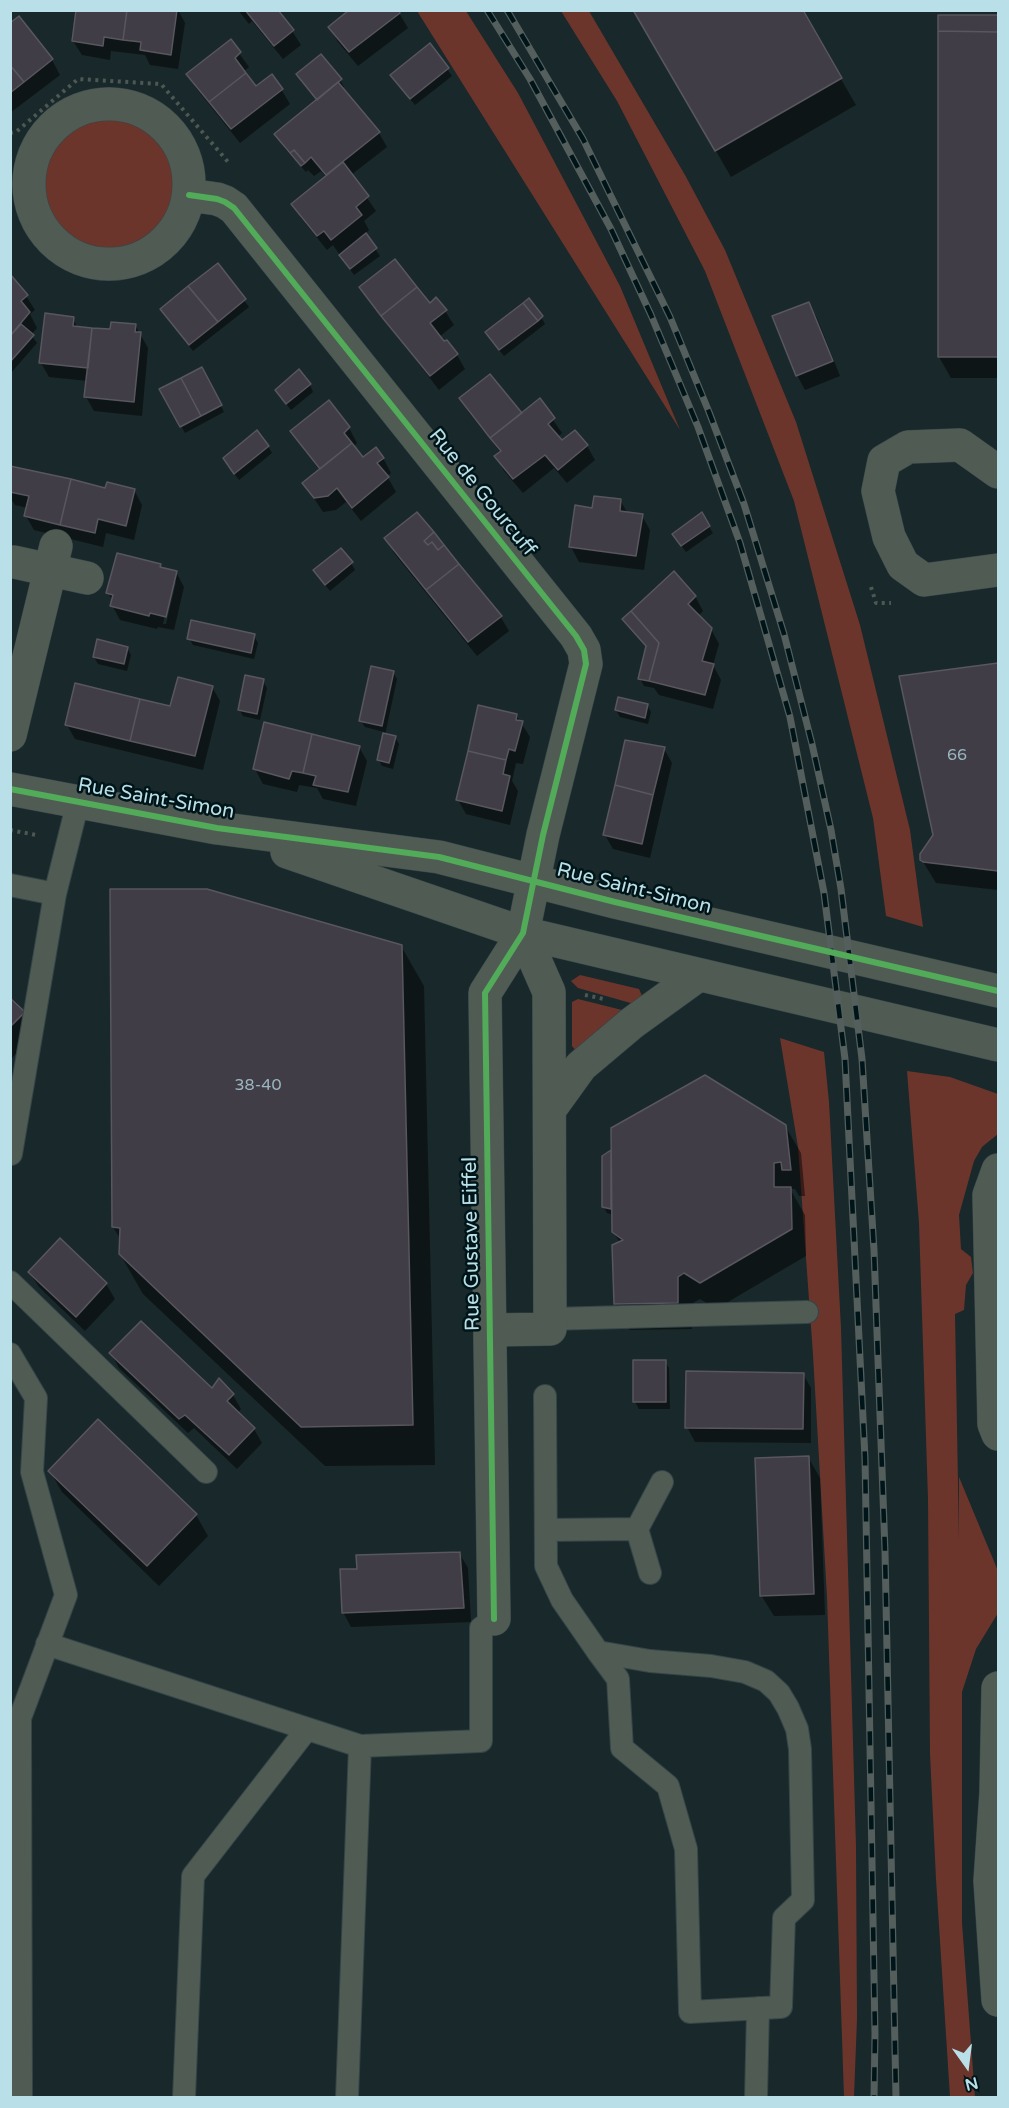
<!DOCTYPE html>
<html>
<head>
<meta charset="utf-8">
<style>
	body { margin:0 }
	#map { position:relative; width:1009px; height:2108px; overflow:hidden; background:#19282a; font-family:"Varela Round",sans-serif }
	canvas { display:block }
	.frame { position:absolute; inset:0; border:12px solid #b9e0e8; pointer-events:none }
	.north { position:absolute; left:937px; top:2036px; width:60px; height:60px; -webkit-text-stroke:4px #001519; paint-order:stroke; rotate:166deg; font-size:16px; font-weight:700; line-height:24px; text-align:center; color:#b9e0e8 }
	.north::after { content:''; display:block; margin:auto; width:21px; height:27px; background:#b9e0e8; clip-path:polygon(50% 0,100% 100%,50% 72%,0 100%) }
</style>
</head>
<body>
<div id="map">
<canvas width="1009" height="2108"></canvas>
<div class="frame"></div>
<div class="north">N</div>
</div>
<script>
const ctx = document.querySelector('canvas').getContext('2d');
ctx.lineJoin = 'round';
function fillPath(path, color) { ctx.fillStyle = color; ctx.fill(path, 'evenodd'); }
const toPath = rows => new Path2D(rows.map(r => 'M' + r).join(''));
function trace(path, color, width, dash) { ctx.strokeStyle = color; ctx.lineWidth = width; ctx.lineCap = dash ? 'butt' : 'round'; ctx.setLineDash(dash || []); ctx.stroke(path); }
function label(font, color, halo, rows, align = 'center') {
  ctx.font = font + ' "Varela Round",sans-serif'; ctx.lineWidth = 5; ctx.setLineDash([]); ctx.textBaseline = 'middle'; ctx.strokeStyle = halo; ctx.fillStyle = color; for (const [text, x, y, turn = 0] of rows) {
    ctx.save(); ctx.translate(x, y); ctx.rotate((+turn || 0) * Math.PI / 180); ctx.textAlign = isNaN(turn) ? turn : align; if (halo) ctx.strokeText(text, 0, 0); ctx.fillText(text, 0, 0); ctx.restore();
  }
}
fillPath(toPath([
	[417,11,466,11,518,93,620,286,680,430],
	[561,11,589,11,685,175,725,250,796,422,860,625,910,830,923,927,886,916,873,818,794,501,705,271,617,101],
	'42 185a67 67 0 1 1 134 0a67 67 0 1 1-134 0Z',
	[580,975,639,989,643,998,634,1004,578,988,571,981],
	[578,999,622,1010,576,1051,572,1046,572,1002],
	[780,1038,824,1052,829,1102,841,1328,856,1846,857,2019,854,2097,844,2097,827,1597,813,1355,798,1147],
	[907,1071,950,1077,998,1094,998,1134,982,1147,974,1161,959,1215,961,1249,971,1257,973,1273,966,1285,964,1310,955,1314,959,1541,959,1477,998,1571,998,1613,976,1649,962,1692,962,1923,975,2097,950,2097,936,1879,930,1754,928,1499,919,1223]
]), '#6b352c');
fillPath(toPath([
	[78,10,178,10,185,23,178,69,150,65,145,55,111,51,110,60,82,55,73,41],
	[238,10,276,10,292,31,301,45,283,59,252,21,249,24],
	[635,10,801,10,856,105,731,177],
	[399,13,408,28,358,66,338,42,330,28],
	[939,16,998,17,998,378,951,378,939,357],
	[19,18,52,60,60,75,10,113,10,25],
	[230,41,249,67,243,72,256,89,281,89,290,104,240,143,196,88,188,74],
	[430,45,452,76,415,105,396,82],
	[298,74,340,80,344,87,342,89,379,133,387,147,351,175,376,211,364,221,369,230,365,234,380,256,354,275,333,245,327,250,301,218,293,204,326,177,321,171,314,176,308,170,306,172,285,149,276,134,318,101],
	[217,265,249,307,193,351,166,316],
	[10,276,26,296,35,310,30,314,37,328,31,335,37,343,10,374],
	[361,288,430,305,445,311,454,325,439,337,457,355,465,369,439,390],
	[808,303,817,318,840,376,805,390,797,375],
	[541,317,545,324,504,356,491,340],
	[73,319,78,328,112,331,135,325,148,348,142,416,94,411,86,397,88,381,49,377,41,363],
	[206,376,224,412,185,433,161,389],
	[310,385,313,392,291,410,281,397],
	[461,399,522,415,540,401,562,433,557,438,561,442,575,432,587,446,595,460,567,483,554,468,523,493,504,471,496,456,501,453,469,413],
	[328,402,349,428,357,443,353,447,363,459,383,458,391,473,387,476,396,492,361,521,346,502,336,510,323,512,304,483,320,471,301,446,292,431],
	[268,446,272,453,239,480,229,466],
	[10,472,106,490,134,490,142,505,134,540,106,533,103,547,34,530,26,516,28,508,15,505,10,497],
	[620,500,628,514,642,516,650,530,644,570,579,562,571,547,594,509],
	[701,514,713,533,686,552,678,541],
	[386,538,500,616,509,631,477,656,394,553],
	[351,563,355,570,330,591,319,577],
	[160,565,162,569,176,572,184,587,174,630,158,627,157,629,120,620,112,605,113,601,108,593],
	[173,582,176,582,166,624,163,624],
	[695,596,703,611,698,616,711,629,719,644,713,665,721,680,713,709,659,695,654,688,644,686,640,679,647,648,624,619],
	[254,636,258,643,254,659,193,645,189,638],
	[127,648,131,655,127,671,98,664,94,657],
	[998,665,998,890,936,883,922,860,934,836,901,677],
	[393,672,397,679,385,735,395,737,399,744,393,769,382,766,378,759,384,732,365,727,361,721],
	[263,681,267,688,260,720,243,716,239,709],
	[212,687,220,701,203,770,75,739,67,725,172,708],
	[647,705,651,712,648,724,620,717,616,710],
	[516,715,530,737,523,764,516,763,512,781,518,791,510,825,466,814,458,800],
	[359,747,367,761,356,806,323,799,317,788,299,785,297,792,263,784,255,769],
	[664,749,672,763,650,858,613,849,605,835],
	[401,946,424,986,435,1465,325,1466,143,1294,120,1254,121,1240,113,1227],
	[10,1000,24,1013,36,1034,10,1060],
	[785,1126,801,1153,805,1196,799,1196,795,1189,790,1189,805,1215,806,1256,716,1309,700,1299,693,1303,692,1329,630,1330,615,1304,620,1243,613,1231,613,1215,607,1213,603,1206,603,1157,612,1151],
	[61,1240,106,1284,115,1299,85,1331,39,1287,30,1273],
	[111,1353,212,1390,233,1395,241,1409,238,1413,254,1429,262,1443,237,1469,194,1428,188,1433,119,1368],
	[665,1361,669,1368,670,1409,639,1409,635,1402],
	[803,1374,811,1388,811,1443,695,1442,687,1427],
	[808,1457,820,1478,825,1615,774,1616,761,1595],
	[50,1471,196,1515,208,1536,159,1586,62,1492],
	[459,1553,468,1568,471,1622,351,1627,343,1612,358,1570]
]), '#0007');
const building = toPath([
	[76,10,127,10,123,40,104,37,103,46,72,41,76,10],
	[127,10,177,10,171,55,140,50,141,42,123,40,127,10],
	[245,10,278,10,294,30,274,46,245,10],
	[349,10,399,10,400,13,349,52,328,27,349,10],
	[633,10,803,10,842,78,715,151,633,10],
	[938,15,998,15,998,32,938,31,938,15],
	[19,16,53,59,24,82,10,65,10,23,19,16],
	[938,31,998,32,998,357,938,357,938,31],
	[231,39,241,52,235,58,246,73,209,102,186,74,231,39],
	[430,43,449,68,410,99,390,75,430,43],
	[321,54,342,79,317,100,296,74,321,54],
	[10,65,24,82,10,93,10,65],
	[246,73,256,86,272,74,283,89,231,129,209,102,246,73],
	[338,82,380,132,326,175,311,157,305,163,294,150,290,153,274,134,338,82],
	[294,150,305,163,301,166,290,153,294,150],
	[343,162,369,196,356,207,362,215,331,240,324,231,317,236,291,204,343,162],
	[366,233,377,248,350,269,339,255,366,233],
	[395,259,417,287,381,316,359,287,395,259],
	[218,263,246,299,218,322,188,286,218,263],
	[10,274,28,295,21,301,30,312,10,336,10,274],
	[188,286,218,322,189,345,160,309,188,286],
	[417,287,430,303,436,297,447,310,430,323,444,341,447,340,458,354,430,376,381,316,417,287],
	[529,298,543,316,538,321,523,303,529,298],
	[809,302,833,361,796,376,772,316,809,302],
	[523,303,538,321,499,350,485,332,523,303],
	[45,313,74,317,73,326,92,328,88,368,39,363,45,313],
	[111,322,136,324,135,332,141,332,134,402,84,397,92,328,110,329,111,322],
	[21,324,34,335,10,362,10,336,21,324],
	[202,367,222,405,201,416,181,378,202,367],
	[299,369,311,384,286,404,275,390,299,369],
	[490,374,522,413,490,438,459,398,490,374],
	[181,378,201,416,180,427,159,389,181,378],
	[540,398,555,418,548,424,562,440,575,430,588,445,558,470,545,455,513,479,494,456,501,451,490,438,540,398],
	[329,400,350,427,344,433,352,443,320,469,290,431,329,400],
	[257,430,269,446,234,474,223,458,257,430],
	[352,443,363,457,376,447,384,458,377,463,389,477,352,508,337,488,328,496,314,498,302,483,352,443],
	[10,466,71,479,60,525,24,516,29,496,10,492,10,466],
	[71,479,105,488,107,482,135,489,126,526,98,519,95,533,60,525,71,479],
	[594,496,621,499,620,511,643,514,636,556,569,547,575,505,592,508,594,496],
	[417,512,434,532,424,541,428,545,432,542,438,550,444,545,459,564,426,590,384,538,417,512],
	[702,512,710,526,681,546,672,534,702,512],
	[434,532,444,545,438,550,432,542,428,545,424,541,434,532],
	[341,548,353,562,325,585,313,570,341,548],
	[117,553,161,564,160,567,177,571,166,617,150,613,149,616,110,606,113,595,106,593,117,553],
	[459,564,502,616,468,642,426,590,459,564],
	[674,571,696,596,688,604,712,628,702,661,714,664,705,695,649,681,659,643,631,611,674,571],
	[631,611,659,643,649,681,638,679,646,646,622,619,631,611],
	[191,620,255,634,251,653,187,639,191,620],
	[97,639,128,647,124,664,93,657,97,639],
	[998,663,998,871,923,862,920,860,920,854,933,835,899,676,998,663],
	[371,666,394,671,382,726,359,721,371,666],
	[245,675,264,679,257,714,238,710,245,675],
	[178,677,213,686,195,756,130,741,140,699,170,706,178,677],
	[75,683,140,699,130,741,65,725,75,683],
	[618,697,648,704,645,718,615,710,618,697],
	[478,705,517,714,516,720,523,721,515,751,509,749,506,760,468,751,478,705],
	[264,722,312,734,303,773,292,771,289,779,253,769,264,722],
	[383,733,396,736,389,763,377,760,383,733],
	[312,734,360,746,348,792,313,785,316,776,303,773,312,734],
	[625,740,665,747,653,795,615,785,625,740],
	[468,751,506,760,503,774,510,776,502,811,456,800,468,751],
	[615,785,653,795,642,844,603,835,615,785],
	[110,889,207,889,402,945,413,1425,301,1427,119,1254,120,1228,112,1227,110,889],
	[10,998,25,1012,10,1027,10,998],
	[705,1075,786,1125,791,1170,782,1170,781,1162,774,1163,774,1187,791,1187,792,1229,700,1283,684,1273,678,1277,678,1303,614,1304,612,1245,623,1240,612,1232,611,1128,705,1075],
	[611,1150,611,1209,602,1207,602,1156,611,1150],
	[60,1238,107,1283,76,1317,28,1272,60,1238],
	[141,1321,212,1388,219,1378,234,1394,227,1401,255,1428,229,1455,185,1415,179,1419,109,1353,141,1321],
	[633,1360,666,1360,666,1402,633,1402,633,1360],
	[686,1371,804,1373,803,1429,685,1428,686,1371],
	[98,1419,197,1514,147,1566,48,1471,98,1419],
	[809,1456,814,1594,760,1596,755,1458,809,1456],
	[460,1552,464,1608,342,1613,340,1569,357,1569,356,1555,460,1552]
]);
fillPath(building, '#403d47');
trace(building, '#58565f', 1.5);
const lane = toPath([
	[10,885,55,894],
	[11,1154,55,894,78,802],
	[10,1282,206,1472],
	[550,1319,807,1312],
	[10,1354,36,1398,32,1472,66,1595,20,1718,21,2098],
	[545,1396,546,1566,562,1600,598,1652,618,1679,622,1748,668,1786,686,1849,690,2012,781,2007,784,1918,803,1900,800,1749,797,1729,788,1708,779,1693,766,1681,745,1672,711,1666,650,1661,598,1652],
	[637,1529,662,1482],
	[546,1530,637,1529,650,1573],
	[47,1644,360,1746],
	[184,2098,193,1876,307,1729],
	[347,2098,360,1746,481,1741,481,1628,494,1619],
	[756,2098,758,2008]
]);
const street = toPath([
	'29 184a80 80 0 1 1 160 0a80 80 0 1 1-160 0Z',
	[189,195,217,199,225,202,234,208,576,636,584,650,586,664,543,835,523,933,485,993,494,1619],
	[998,472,960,445,908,447,884,461,878,491,889,537,903,565,924,580,998,570],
	[14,562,87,578],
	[10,735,56,546],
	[10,789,217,828,439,857,615,902,998,991],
	[287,852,523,933,998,1045],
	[550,1109,581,1066,632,1023,697,976],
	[998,1170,989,1195,994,1424,998,1434],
	[490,1330,550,1329,549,992,523,933],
	[998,1688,996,1792,990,1881,998,2000]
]);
trace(lane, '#344547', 24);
trace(street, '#344547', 34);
trace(toPath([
	[10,133,16,132,78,79,161,84,229,163],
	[871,587,876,603,891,603],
	[10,830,36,835],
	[585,995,604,999]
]), '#4d5854', 4, [3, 4.5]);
trace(lane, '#505b54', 22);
trace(street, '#505b54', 33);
const rail = toPath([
	[487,10,530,79,611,229,651,315,698,427,740,543,790,717,824,893,845,1059,865,1458,875,2034,874,2098],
	[507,10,583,139,670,317,709,412,744,504,784,634,812,744,831,830,841,889,862,1059,874,1250,885,1551,896,2098]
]);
trace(rail, '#545f5d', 7);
trace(rail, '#001519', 4.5, [14]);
trace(toPath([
	[189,195,217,199,225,202,234,208,576,636,584,650,586,664,543,835,523,933,485,993,494,1619],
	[10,789,217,828,439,857,615,902,998,991]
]), '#51ab58', 6);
label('16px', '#9bb7c0', null, [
	["66",957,756],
	["38-40",258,1086]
]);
label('20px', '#b9e0e8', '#001519', [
	["Rue de Gourcuff",482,493,51],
	["Rue Saint-Simon",156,799,10],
	["Rue Saint-Simon",634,889,14],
	["Rue Gustave Eiffel",472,1244,-91]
]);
</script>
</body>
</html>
